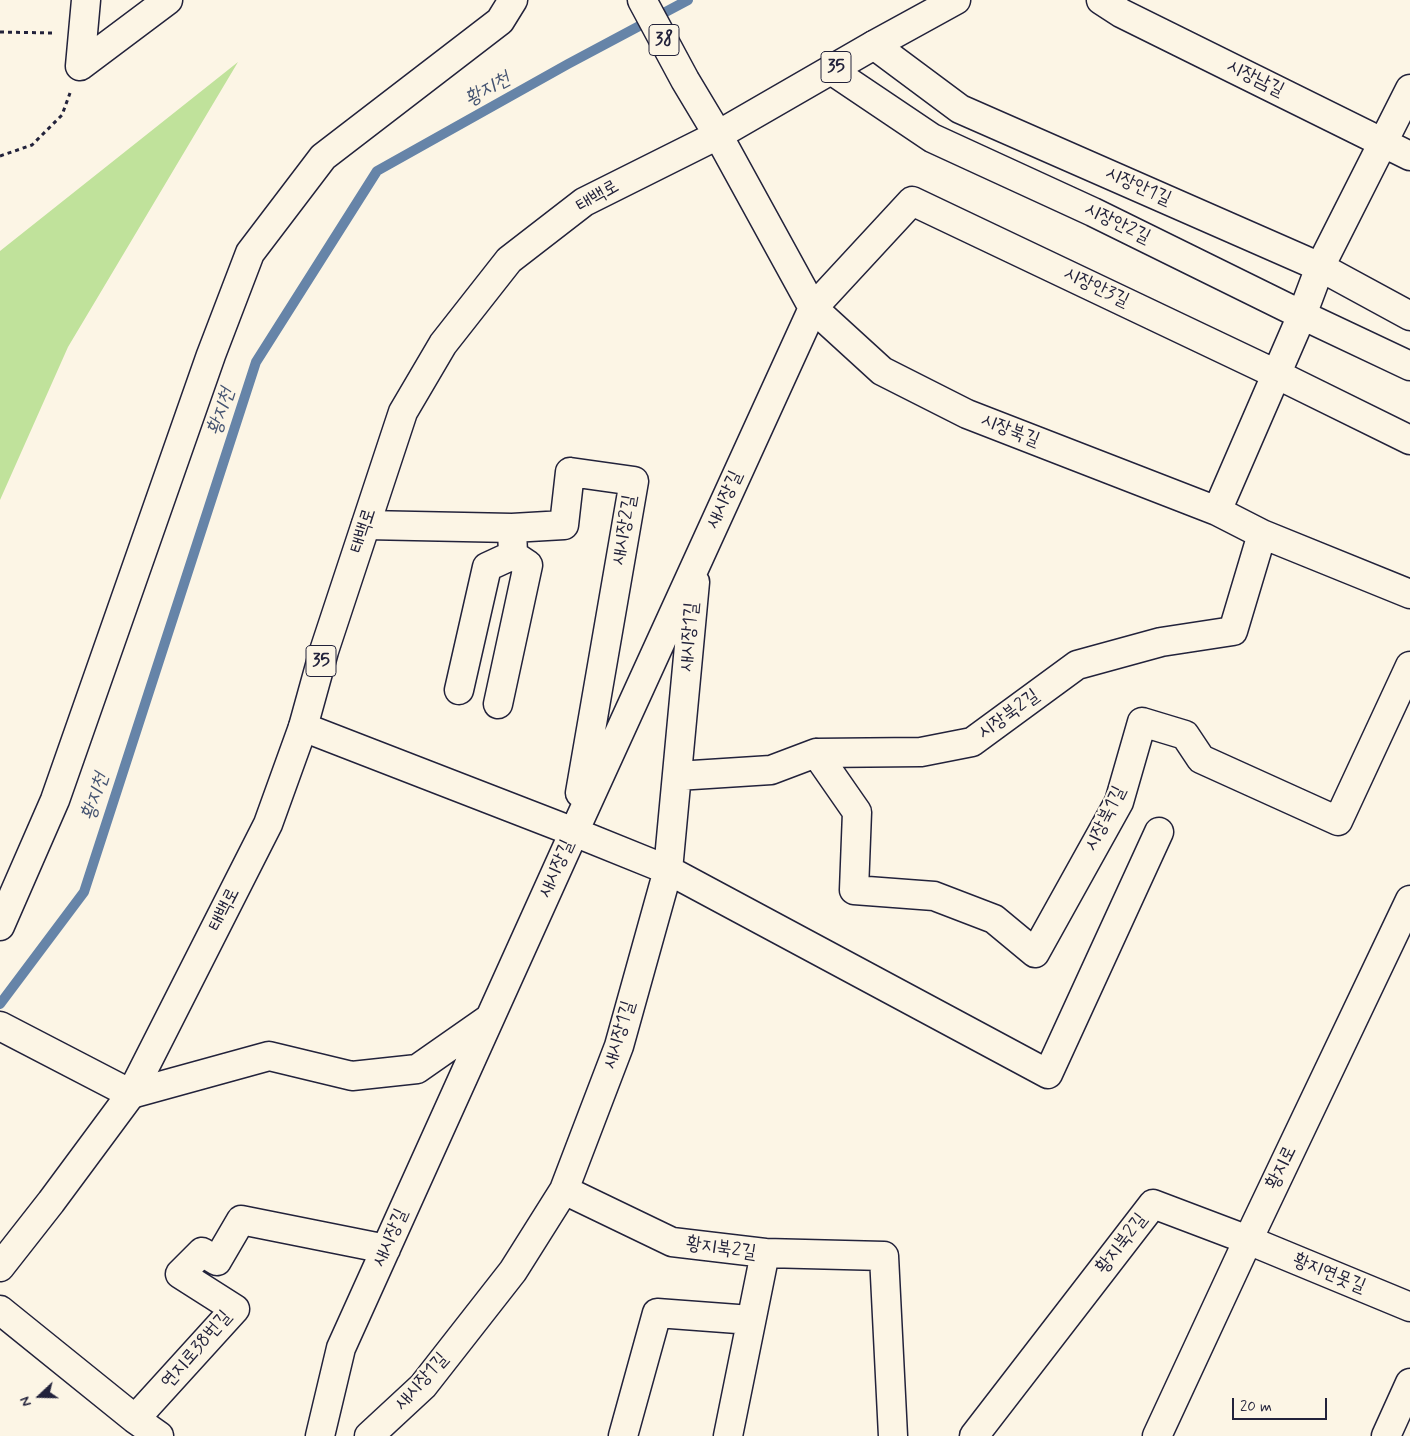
<!DOCTYPE html>
<html>
<head>
<meta charset="utf-8">
<style>
	body { margin:0 }
	#map { position:relative; width:1410px; height:1436px; overflow:hidden; background:#fcf5e5; font-family:Mynerve,sans-serif }
	canvas { display:block }
	.north { position:absolute; left:15px; top:1371px; width:50px; height:50px; -webkit-text-stroke:4px #fcf5e5; paint-order:stroke; rotate:249deg; font-size:14px; font-weight:700; line-height:20px; text-align:center; color:#22223b }
	.north::after { content:''; display:block; margin:auto; width:18px; height:22px; background:#22223b; clip-path:polygon(50% 0,100% 100%,50% 72%,0 100%) }
	.scale { position:absolute; left:1232px; top:1398px; width:95px; height:22px; box-sizing:border-box; border:2px solid #22223b; border-top:0; padding-left:6px; font-size:15px; line-height:18px; white-space:nowrap; color:#22223b; -webkit-text-stroke:4px #fcf5e5; paint-order:stroke }
</style>
</head>
<body>
<div id="map">
<canvas width="1410" height="1436"></canvas>
<div class="north">N</div>
<div class="scale">20 m</div>
</div>
<script>
const ctx = document.querySelector('canvas').getContext('2d');
ctx.lineJoin = 'round';
function fillPath(path, color) { ctx.fillStyle = color; ctx.fill(path, 'evenodd'); }
const toPath = rows => new Path2D(rows.map(r => 'M' + r).join(''));
function trace(path, color, width, dash) { ctx.strokeStyle = color; ctx.lineWidth = width; ctx.lineCap = dash ? 'butt' : 'round'; ctx.setLineDash(dash || []); ctx.stroke(path); }
function label(font, color, halo, rows, align = 'center') {
  ctx.font = font + ' Mynerve,"Poor Story",sans-serif'; ctx.lineWidth = 4.5; ctx.setLineDash([]); ctx.textBaseline = 'middle'; ctx.strokeStyle = halo; ctx.fillStyle = color; for (const [text, x, y, turn = 0] of rows) {
    ctx.save(); ctx.translate(x, y); ctx.rotate((+turn || 0) * Math.PI / 180); ctx.textAlign = isNaN(turn) ? turn : align; if (halo) ctx.strokeText(text, 0, 0); ctx.fillText(text, 0, 0); ctx.restore();
  }
}
fillPath(toPath([
	[238,62,68,347,0,500,0,251]
]), '#c0e29b');
trace(toPath([
	[0,1004,84,892,256,362,377,171,568,64,688,0]
]), '#6684a8', 10);
const minor = toPath([
	[86,0,80,66,168,0],
	[1101,0,1121,13,1410,156],
	[874,45,960,109,1320,267,1410,316],
	[831,70,932,138,1093,212,1302,315,1410,366],
	[718,135,813,308,882,371,967,414,1217,511,1262,534,1410,594],
	[1217,511,1302,315,1320,267,1410,89],
	[366,525,512,528,564,525,570,472,634,481,580,793],
	[459,690,487,567,513,555],
	[498,704,528,565,513,555,512,528],
	[303,727,574,832,668,870,1048,1074,1159,832],
	[816,753,857,812,854,890,934,896,994,919,1035,953,1119,802,1142,722,1185,735,1201,759,1338,821,1410,666],
	[677,776,771,770,816,753,921,752,972,742,1077,665,1161,642,1233,631,1262,534],
	[0,926,55,800,211,355,250,253,323,157,500,21,513,0],
	[0,1026,131,1094,269,1056,352,1076,417,1069,490,1018],
	[564,1190,672,1242,765,1253,728,1436],
	[765,1253,884,1256,893,1436],
	[0,1310,135,1419],
	[159,1436,135,1419,235,1309,180,1274,202,1252,217,1261,241,1220,386,1249],
	[320,1436,341,1348,574,832,813,308,912,201,1276,374,1410,440],
	[369,1436,423,1386,513,1271,564,1190,619,1046,668,870,695,582],
	[623,1436,657,1313,751,1320],
	[974,1436,1153,1204,1248,1240,1410,1307],
	[1157,1436,1248,1240,1410,900],
	[1386,1436,1410,1383]
]);
const major = toPath([
	[642,0,685,80,718,135],
	[0,1267,51,1202,131,1094,268,824,303,727,324,651,403,412,443,344,509,260,584,202,718,135,874,45,956,0]
]);
trace(minor, '#22223b', 31);
trace(major, '#22223b', 31);
trace(toPath([
	[0,32,52,33],
	[0,156,32,145,62,115,70,93]
]), '#22223b', 3, [4, 4]);
trace(minor, '#fcf5e5', 28);
trace(major, '#fcf5e5', 28);
for (const [x, y, w] of [
	[664,40,30],
	[836,67,30],
	[321,661,30]
]) { const box = new Path2D(); box.roundRect(x - w / 2, y - 15.5, w, 31, 4); ctx.fillStyle = '#fcf5e5'; ctx.fill(box); trace(box, '#22223b', 1); }
label('bold 18px', '#22223b', null, [
	["38",664,40],
	["35",836,67],
	["35",321,661]
]);
label('19px', '#22223b', '#fcf5e5', [
	["시장남길",1255,79,26],
	["시장안1길",1138,187,24],
	["태백로",598,197,-30],
	["시장안2길",1117,224,26],
	["시장안3길",1096,288,25],
	["시장북길",1010,431,21],
	["새시장길",725,500,-65],
	["새시장2길",625,530,-80],
	["태백로",364,531,-72],
	["새시장1길",690,637,-85],
	["시장북2길",1009,715,-36],
	["시장북1길",1106,819,-64],
	["새시장길",557,869,-66],
	["태백로",225,910,-63],
	["새시장1길",620,1035,-73],
	["황지로",1282,1168,-64],
	["새시장길",391,1238,-66],
	["황지북2길",1122,1244,-52],
	["황지북2길",721,1249,8],
	["황지연못길",1329,1274,22],
	["연지로38번길",197,1350,-49],
	["새시장1길",422,1382,-48]
]);
label('italic 20px', '#445371', '#fcf5e5', [
	["황지천",488,90,-29],
	["황지천",222,412,-72],
	["황지천",96,797,-72]
]);
</script>
</body>
</html>
